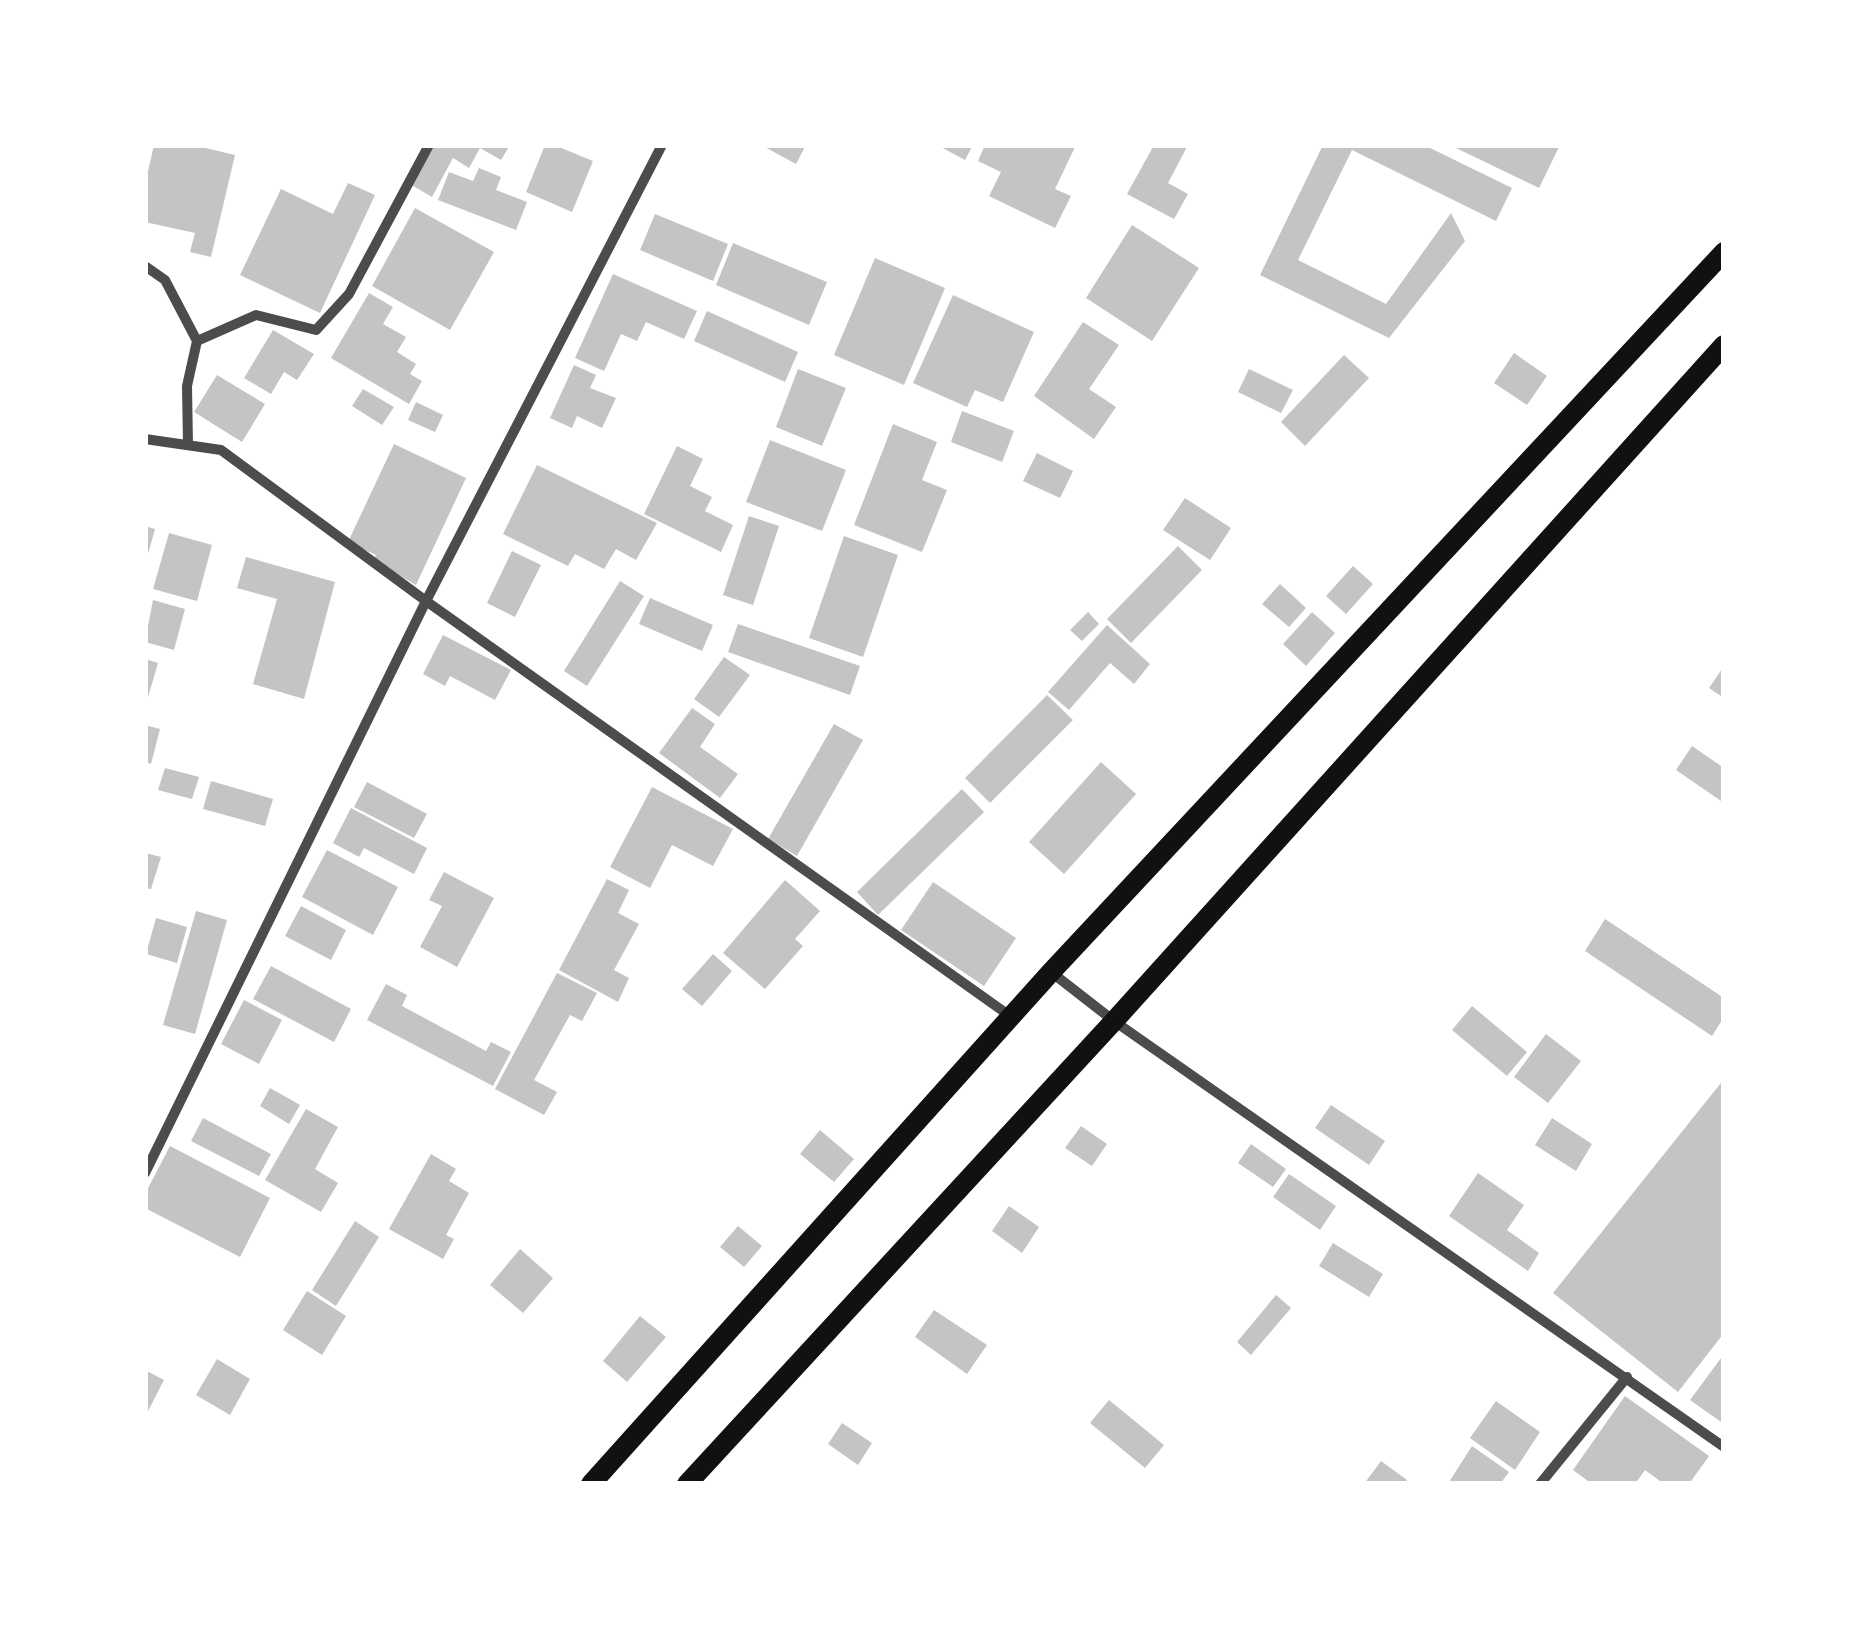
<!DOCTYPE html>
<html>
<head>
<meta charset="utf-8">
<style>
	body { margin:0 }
	#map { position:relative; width:1869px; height:1629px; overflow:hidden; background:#fff; font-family:Jost,sans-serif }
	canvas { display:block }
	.frame { position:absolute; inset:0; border:148px solid #fff; pointer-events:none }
</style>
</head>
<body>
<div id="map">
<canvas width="1869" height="1629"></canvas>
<div class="frame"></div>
</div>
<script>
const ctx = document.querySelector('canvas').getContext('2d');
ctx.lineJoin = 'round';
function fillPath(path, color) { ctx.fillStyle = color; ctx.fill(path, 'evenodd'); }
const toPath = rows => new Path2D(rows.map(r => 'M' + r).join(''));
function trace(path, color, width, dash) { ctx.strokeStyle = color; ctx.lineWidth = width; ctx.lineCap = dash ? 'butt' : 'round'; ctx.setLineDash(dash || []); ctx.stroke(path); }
fillPath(toPath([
	[154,145,193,145,235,155,211,257,190,252,195,233,145,222,145,185],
	[432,145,510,145,501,160,480,148,469,168,453,158,432,197,410,184],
	[545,145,554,145,593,161,572,212,526,192],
	[761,145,806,145,796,164],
	[937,145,973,145,965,160],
	[985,145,1076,145,1055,189,1071,196,1055,228,989,196,1001,172,978,161],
	[1154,145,1188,145,1168,183,1188,194,1174,219,1127,194],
	[1323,145,1424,145,1512,188,1496,221,1352,150,1298,260,1386,304,1451,213,1465,241,1389,338,1260,275],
	[1458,145,1560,145,1539,188,1456,148],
	[479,168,501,177,496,190,527,202,516,230,438,200,449,172,473,181],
	[348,183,375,195,320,313,240,275,281,189,333,214],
	[415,208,494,252,450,330,372,286],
	[655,214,728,244,713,281,640,250],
	[1132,225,1199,268,1152,341,1086,298],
	[733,243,827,282,809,325,716,285],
	[875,258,945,288,904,385,834,355],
	[613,274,697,311,684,339,646,322,637,341,621,334,604,371,575,358],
	[369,293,393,307,383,324,406,337,397,352,416,364,410,374,422,381,409,404,331,358],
	[953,295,1034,332,1003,402,975,390,967,407,913,383],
	[707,311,798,352,785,382,694,341],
	[1083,322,1119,345,1089,389,1116,407,1094,439,1034,396],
	[273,330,314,354,297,380,284,372,271,394,244,378],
	[1514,353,1547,376,1527,405,1494,383],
	[1344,355,1369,378,1305,446,1281,422],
	[574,365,596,375,590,388,616,398,602,428,577,416,572,428,550,418],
	[798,369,846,388,822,446,776,427],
	[1249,369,1293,390,1281,413,1238,392],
	[217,375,265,404,242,442,194,412],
	[363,389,394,407,382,425,352,406],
	[416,402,443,415,435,432,408,420],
	[962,411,1014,431,1002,462,951,442],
	[893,424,937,442,922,480,947,490,922,552,854,525],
	[770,440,846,470,822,531,746,502],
	[394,444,466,478,416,585,373,560,376,555,348,542],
	[677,446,703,459,690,486,712,497,705,511,733,525,721,552,644,514],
	[1037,453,1073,471,1060,498,1023,481],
	[537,465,657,523,636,560,616,549,604,569,575,554,568,566,503,534],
	[1185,498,1231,528,1210,560,1163,530],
	[749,516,779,526,753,605,723,595],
	[145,526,155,529,146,561,145,561],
	[169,533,212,545,197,601,153,589],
	[844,536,898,555,863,657,809,638],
	[1178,546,1202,570,1131,643,1107,619],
	[512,551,541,565,515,617,487,603],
	[246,557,335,582,304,699,253,684,277,599,237,588],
	[1353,566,1373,584,1346,614,1326,596],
	[620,581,644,596,587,686,564,671],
	[1280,584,1306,608,1289,627,1262,604],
	[650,598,713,625,702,651,639,624],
	[153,600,185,609,174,650,145,642],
	[1088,612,1099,624,1082,641,1070,630],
	[1312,612,1335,633,1306,666,1283,644],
	[738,624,860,666,850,695,728,652],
	[1107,625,1150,664,1134,684,1110,663,1069,710,1048,692],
	[443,635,511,670,495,700,450,676,445,686,423,674],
	[724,657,750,675,719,717,694,699],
	[145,659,158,663,146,704,145,704],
	[1724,666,1724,698,1709,688],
	[1047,695,1073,720,990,803,965,778],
	[692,708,715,724,700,747,738,774,720,798,659,753],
	[834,724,863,740,797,856,768,839],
	[145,725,160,729,151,764,145,762],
	[1692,746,1724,768,1724,803,1676,770],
	[1101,762,1136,794,1064,874,1029,842],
	[165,768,199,777,192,799,158,790],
	[211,781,273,799,265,826,203,809],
	[367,782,427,814,414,838,354,807],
	[652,787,733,829,713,866,672,845,650,888,610,867],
	[962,789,984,812,878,915,857,892],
	[351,808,427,848,414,874,364,848,359,857,333,843],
	[327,850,398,887,373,935,302,897],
	[145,853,161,857,151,889,145,888],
	[444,872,494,898,457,967,420,947,442,906,429,900],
	[607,879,629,890,618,913,639,924,614,970,629,978,618,1002,559,970],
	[785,880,820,911,795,939,803,946,765,989,723,953],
	[933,882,1016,938,984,986,901,930],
	[301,906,346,930,331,960,285,936],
	[196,911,227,920,195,1034,163,1025],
	[156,918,187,927,177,963,146,954],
	[1605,919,1724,998,1724,1017,1712,1036,1585,951],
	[713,954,732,971,702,1006,682,989],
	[271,966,351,1009,334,1042,253,999],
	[557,973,597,993,582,1021,570,1015,534,1080,557,1092,544,1115,495,1089],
	[386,984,407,995,402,1006,486,1051,491,1042,511,1052,493,1086,367,1020],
	[244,1000,282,1020,259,1064,221,1044],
	[1472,1006,1527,1052,1507,1076,1452,1030],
	[1546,1034,1581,1061,1548,1103,1514,1077],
	[1724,1079,1724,1333,1678,1392,1553,1293],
	[270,1088,300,1105,289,1124,260,1106],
	[1331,1105,1385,1141,1369,1165,1315,1128],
	[306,1109,338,1127,315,1169,338,1183,321,1212,265,1180],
	[203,1118,271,1154,259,1176,191,1141],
	[1552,1118,1592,1144,1576,1171,1535,1145],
	[1081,1126,1107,1144,1092,1166,1065,1148],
	[820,1130,854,1159,834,1182,800,1154],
	[1251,1144,1286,1169,1273,1187,1238,1163],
	[170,1146,270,1198,240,1257,145,1208,145,1194],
	[431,1154,456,1169,449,1181,469,1193,446,1235,454,1239,443,1259,389,1229],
	[1478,1173,1524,1205,1507,1230,1539,1253,1528,1271,1449,1216],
	[1289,1174,1336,1206,1320,1230,1273,1197],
	[1009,1206,1039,1227,1022,1253,992,1231],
	[355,1221,379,1237,336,1306,312,1290],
	[738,1226,762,1246,744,1267,720,1247],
	[1333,1243,1383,1274,1369,1297,1319,1266],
	[520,1249,553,1278,523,1313,490,1285],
	[307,1291,346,1316,322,1355,283,1330],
	[1276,1295,1291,1308,1251,1355,1237,1342],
	[934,1310,987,1345,967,1374,915,1337],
	[640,1316,666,1337,627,1382,603,1361],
	[1724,1354,1724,1424,1690,1400],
	[217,1359,250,1379,230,1415,196,1395],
	[145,1370,164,1380,145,1417],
	[1625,1396,1709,1456,1689,1484,1664,1484,1645,1470,1635,1484,1592,1484,1573,1470],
	[1109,1400,1164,1445,1145,1468,1090,1423],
	[1496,1401,1540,1432,1515,1470,1470,1438],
	[842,1423,872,1443,858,1465,828,1444],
	[1472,1446,1509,1472,1500,1484,1449,1482],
	[1381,1461,1407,1480,1404,1484,1364,1484]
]), '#c4c4c4');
trace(toPath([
	[145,266,165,280,197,341,187,386,188,445],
	[197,341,256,315,316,330,349,294,429,145],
	[145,439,221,450,426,601,1010,1016],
	[1051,972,1114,1021,1724,1447],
	[145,1173,426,601,662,145],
	[1540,1484,1627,1377]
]), '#4c4c4c', 10);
trace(toPath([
	[591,1484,1051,972,1724,252],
	[687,1484,1114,1021,1724,345]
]), '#111', 20);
</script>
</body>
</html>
